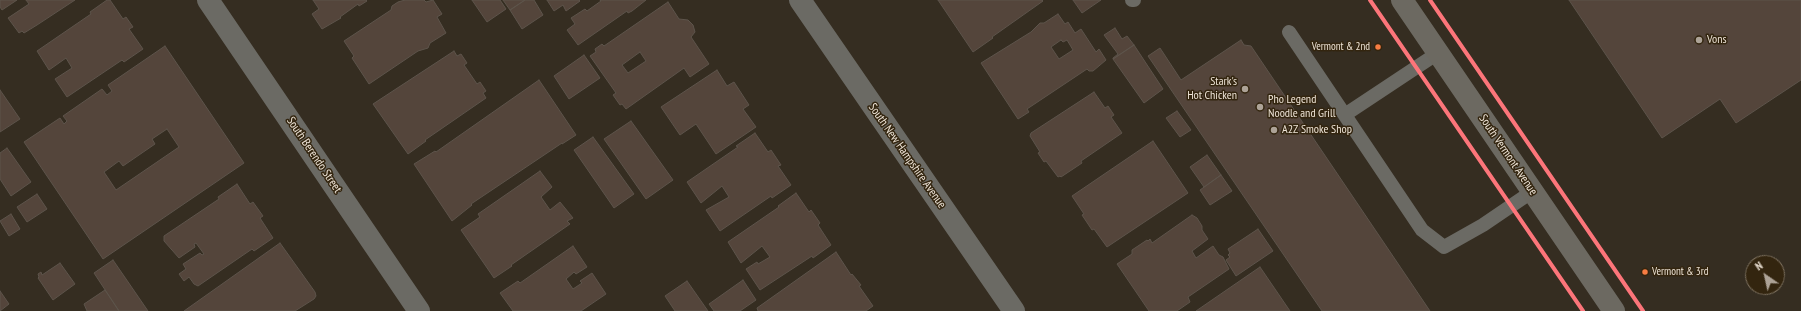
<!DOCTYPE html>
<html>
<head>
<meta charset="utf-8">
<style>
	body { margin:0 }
	#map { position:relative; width:1801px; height:311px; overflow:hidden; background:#352d21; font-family:"PT Sans Narrow",sans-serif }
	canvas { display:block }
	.north { position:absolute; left:1745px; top:255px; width:40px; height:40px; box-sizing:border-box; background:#33250f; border:1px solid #7d715f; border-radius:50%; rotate:326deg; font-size:11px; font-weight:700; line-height:16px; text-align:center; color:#ede3d6 }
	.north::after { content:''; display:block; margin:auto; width:14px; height:18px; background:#ada397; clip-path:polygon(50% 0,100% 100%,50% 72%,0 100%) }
</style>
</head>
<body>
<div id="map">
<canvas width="1801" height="311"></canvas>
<div class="north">N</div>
</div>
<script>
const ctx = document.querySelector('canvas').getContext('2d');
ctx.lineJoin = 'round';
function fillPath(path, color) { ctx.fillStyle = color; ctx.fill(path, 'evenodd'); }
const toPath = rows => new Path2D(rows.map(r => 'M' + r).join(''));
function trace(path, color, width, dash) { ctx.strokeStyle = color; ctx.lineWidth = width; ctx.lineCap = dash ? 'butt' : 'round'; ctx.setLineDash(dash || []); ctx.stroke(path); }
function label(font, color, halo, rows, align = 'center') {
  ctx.font = font + ' "PT Sans Narrow",sans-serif'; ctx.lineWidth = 3; ctx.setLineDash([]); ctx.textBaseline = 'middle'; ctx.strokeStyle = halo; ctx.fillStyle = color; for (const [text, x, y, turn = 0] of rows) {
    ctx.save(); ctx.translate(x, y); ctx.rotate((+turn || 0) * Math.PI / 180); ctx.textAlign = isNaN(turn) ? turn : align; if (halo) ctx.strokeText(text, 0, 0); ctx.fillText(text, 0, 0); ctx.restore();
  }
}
const building = toPath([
	[0,0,17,0,2,10,0,7,0,0],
	[26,0,75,0,37,25,24,33,22,31,19,33,8,18,29,4,26,0],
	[107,0,110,0,123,19,126,17,133,27,129,29,143,49,124,62,122,60,67,97,55,79,72,68,66,58,49,70,37,51,91,14,90,12,107,0],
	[313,0,366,0,367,1,359,6,358,4,340,17,341,18,322,29,312,14,319,9,313,0],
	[405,0,424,0,426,2,433,0,442,14,437,17,446,33,430,43,428,48,418,51,369,84,352,58,354,56,344,41,391,10,392,6,398,2,405,0],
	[472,0,500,0,506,9,487,22,472,0],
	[503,0,525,0,510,10,503,0],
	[525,0,534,0,543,15,522,29,510,10,525,0],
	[547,0,579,0,580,1,566,11,563,5,554,11,547,0],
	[600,0,646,0,632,11,628,13,627,11,578,45,567,30,575,24,571,18,585,9,587,11,601,1,600,0],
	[938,0,1042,0,1043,1,992,37,993,38,973,52,938,0],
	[1073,0,1101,0,1082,13,1073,0],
	[1569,0,1801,0,1801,80,1736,123,1720,99,1662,138,1569,0],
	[668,2,679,19,688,20,693,25,695,32,691,37,709,64,690,77,684,68,626,109,622,104,620,105,613,95,616,93,590,56,596,52,595,49,602,44,604,46,668,2],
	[640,52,646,61,628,73,622,65,640,52],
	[1058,14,1065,24,1068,22,1075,33,1081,29,1096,52,1099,49,1106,60,1093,71,1089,71,1087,69,1027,109,1029,112,1018,119,981,63,1031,32,1040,23,1044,23,1058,14],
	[1061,40,1063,42,1067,40,1073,50,1059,59,1051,47,1061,40],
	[1115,28,1122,39,1127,36,1134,45,1113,59,1113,58,1118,54,1104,35,1115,28],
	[1241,40,1244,45,1251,46,1430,311,1322,311,1148,56,1160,48,1181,80,1241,40],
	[1134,45,1163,89,1144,103,1113,59,1134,45],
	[165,46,244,163,103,259,24,142,60,118,64,124,67,121,63,116,102,89,107,95,112,91,108,85,165,46],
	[167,129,179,147,116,190,104,172,119,161,123,166,155,144,152,139,167,129],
	[454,51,457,56,461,54,467,63,464,65,477,84,480,82,486,91,483,93,486,98,425,140,426,141,408,154,373,104,454,51],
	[584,55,600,78,569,99,554,76,584,55],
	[717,70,727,86,734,82,749,105,743,109,756,127,716,154,696,124,680,135,661,107,717,70],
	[539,80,576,135,562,144,562,143,471,204,472,205,452,221,414,164,435,151,436,152,539,80],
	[0,90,20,119,0,132,0,90],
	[1094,92,1105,108,1108,106,1114,115,1111,117,1122,133,1081,161,1082,163,1061,177,1060,176,1058,177,1046,161,1044,162,1038,153,1040,152,1030,136,1031,133,1094,92],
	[1177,111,1191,130,1180,137,1166,118,1177,111],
	[631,121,673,180,646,199,604,139,631,121],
	[755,133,768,152,771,150,781,165,778,166,791,185,772,198,771,196,720,231,706,210,729,197,722,186,701,203,687,182,738,147,736,146,755,133],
	[593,137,634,194,614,208,574,150,593,137],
	[1153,141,1188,193,1107,247,1094,229,1092,230,1082,215,1084,214,1072,196,1153,141],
	[7,148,31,182,11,196,0,179,0,153,7,148],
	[1207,155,1221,175,1204,187,1190,167,1207,155],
	[540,171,552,187,541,197,550,210,560,202,573,218,567,221,570,224,511,265,512,266,494,278,461,230,480,217,478,214,540,171],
	[1221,175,1232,191,1210,205,1200,190,1221,175],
	[237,184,250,204,253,202,263,216,260,218,273,238,254,251,252,249,198,286,194,284,189,277,184,281,179,274,186,269,183,264,200,253,202,255,204,254,196,243,194,244,195,247,179,258,164,241,164,236,219,199,218,197,237,184],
	[796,193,809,212,811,210,820,223,818,225,831,245,813,258,812,256,760,290,746,269,757,262,758,264,770,257,762,246,741,263,728,242,779,207,778,206,796,193],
	[37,194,47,209,27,222,17,207,37,194],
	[11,214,20,229,9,236,0,221,11,214],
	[1192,215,1197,218,1202,226,1202,230,1208,239,1192,251,1196,258,1213,246,1219,255,1223,257,1229,269,1188,297,1190,302,1177,311,1149,311,1117,264,1132,254,1132,250,1147,240,1148,241,1150,239,1152,243,1192,215],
	[1258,229,1273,251,1236,276,1226,260,1230,257,1228,255,1230,253,1228,249,1258,229],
	[280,243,315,292,316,296,314,299,295,311,184,311,280,243],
	[573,246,587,267,576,274,574,272,566,279,573,289,582,283,580,281,592,273,606,294,581,311,513,311,500,293,518,281,520,283,573,246],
	[836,252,851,275,852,274,861,285,859,286,873,306,866,311,758,311,757,308,836,252],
	[113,260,148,311,119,311,94,273,113,260],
	[60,263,75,284,53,300,38,278,39,277,38,274,41,272,42,275,60,263],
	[1260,267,1290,311,1196,311,1260,267],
	[743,280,756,300,740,311,714,311,709,304,743,280],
	[687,281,708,311,675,311,665,296,687,281],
	[105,290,119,311,87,311,84,304,105,290],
	[0,291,9,304,0,311,0,291]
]);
fillPath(building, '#54453b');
trace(building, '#5d544b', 1);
trace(toPath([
	[1132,0,1134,0],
	[1289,32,1422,230,1444,247,1483,225,1533,191],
	[1346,114,1438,53]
]), '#6b6a64', 14);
trace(toPath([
	[208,0,419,311],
	[800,0,1014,311]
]), '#6b6a64', 22);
trace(toPath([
	[1402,0,1614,311]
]), '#6c6961', 22);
trace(toPath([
	[1370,0,1583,311],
	[1430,0,1643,311]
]), '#fc757a', 4);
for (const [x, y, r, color] of [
	[1699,40,4,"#ada397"],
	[1378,47,3.5,"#f77d43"],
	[1245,89,4,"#ada397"],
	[1260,107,4,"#ada397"],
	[1274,130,4,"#ada397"],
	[1645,272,3.5,"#f77d43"]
]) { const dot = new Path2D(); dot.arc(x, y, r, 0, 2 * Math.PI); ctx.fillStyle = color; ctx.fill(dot); trace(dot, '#33250f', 1.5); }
label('11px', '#ede3d6', '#33250f', [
	["Vermont & 2nd",1370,47],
	["Vermont & 3rd",1652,272,"left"]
], 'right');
label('12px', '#ede3d6', '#33250f', [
	["Vons",1707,40],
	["Stark's",1237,82,"right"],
	["Hot Chicken",1237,96,"right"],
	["Pho Legend",1268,100],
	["Noodle and Grill",1268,114],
	["A2Z Smoke Shop",1282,130]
], 'left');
label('12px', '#ede3d6', '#33250f', [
	["South Berendo Street",314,155,56],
	["South Vermont Avenue",1508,155,56],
	["South New Hampshire Avenue",907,156,55]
]);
</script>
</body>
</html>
